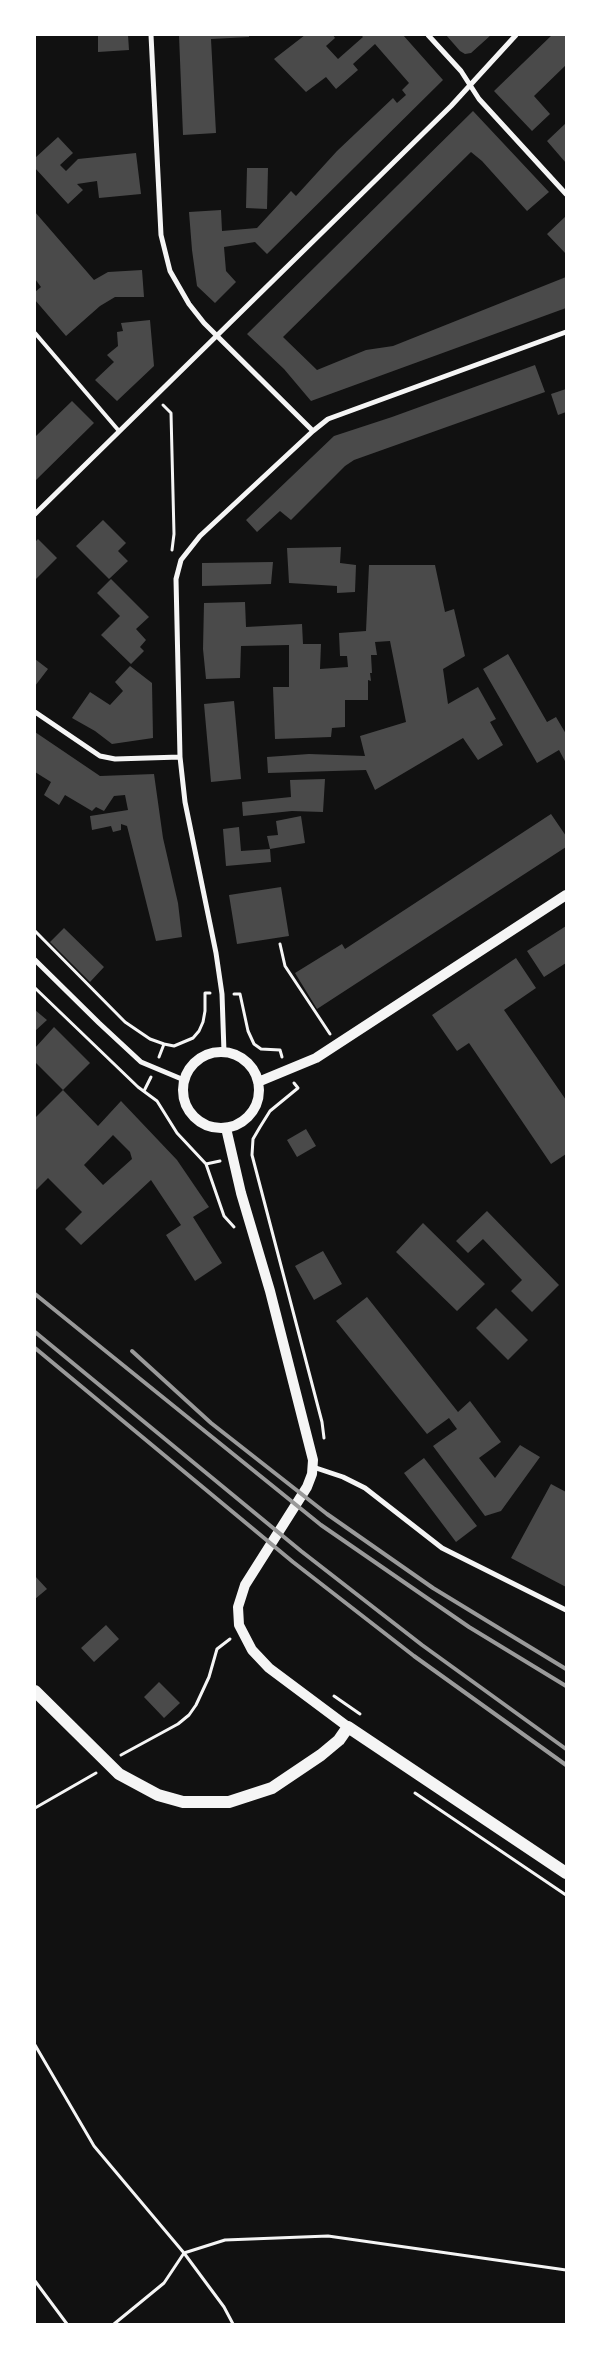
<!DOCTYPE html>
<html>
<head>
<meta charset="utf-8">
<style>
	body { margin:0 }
	#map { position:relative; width:601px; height:2359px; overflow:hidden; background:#111; font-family:"Noto Sans",sans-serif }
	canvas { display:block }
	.frame { position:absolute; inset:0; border:36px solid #fff; pointer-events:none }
</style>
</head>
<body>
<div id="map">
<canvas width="601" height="2359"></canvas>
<div class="frame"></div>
</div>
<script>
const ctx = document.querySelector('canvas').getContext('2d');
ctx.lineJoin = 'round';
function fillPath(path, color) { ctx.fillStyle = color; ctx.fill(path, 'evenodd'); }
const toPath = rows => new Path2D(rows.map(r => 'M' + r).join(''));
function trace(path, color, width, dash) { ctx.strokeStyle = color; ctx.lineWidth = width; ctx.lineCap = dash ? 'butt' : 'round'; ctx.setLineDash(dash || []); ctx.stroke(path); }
fillPath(toPath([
	[98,35,128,35,129,50,98,52],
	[179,35,249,35,249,37,211,39,216,133,183,135],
	[305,35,333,35,335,38,326,46,338,59,363,37,361,35,403,35,443,80,267,254,255,242,224,247,226,271,236,282,215,303,197,286,192,250,189,212,221,210,222,231,257,228,291,191,296,196,337,151,393,98,397,103,406,95,402,90,409,83,375,44,353,64,358,70,336,89,326,77,306,92,274,59],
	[446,35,491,35,471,53,465,54,460,51],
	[552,35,566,35,566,65,534,96,550,114,532,131,494,91],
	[473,111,549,192,527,211,482,161,471,152,283,337,317,370,366,350,393,346,566,277,566,308,311,401,284,369,247,334],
	[566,123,566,163,547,141],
	[58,137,73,153,60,165,66,171,78,159,136,153,141,194,99,198,97,181,77,184,83,190,68,204,35,168,35,158],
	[247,168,268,168,267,209,246,208],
	[35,212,94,280,108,272,142,270,144,297,115,297,100,306,66,336,35,300,35,292,41,287,35,279],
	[566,216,566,254,547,234],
	[150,320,154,366,117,401,95,380,114,362,107,355,118,346,117,332,123,331,121,323],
	[535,365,545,392,354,460,345,466,291,520,280,511,257,532,246,520,334,436,392,417],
	[566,389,566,412,558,415,551,394],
	[72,401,94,423,35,481,35,437],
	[103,520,126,543,118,551,128,561,109,579,76,546],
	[38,539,57,558,35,580,35,542],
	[341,547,340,563,356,565,355,592,337,593,337,586,289,583,287,548],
	[273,562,271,584,202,586,202,563],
	[369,565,435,565,445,612,454,609,465,656,443,669,448,704,478,687,496,719,490,722,503,745,478,760,463,738,375,790,366,770,268,773,267,757,309,754,365,756,360,736,406,722,390,641,375,642,377,655,371,655,372,673,370,673,371,681,368,680,368,700,345,700,345,727,332,728,331,737,275,739,273,687,289,687,289,645,241,646,240,678,206,679,203,649,204,603,245,602,246,627,302,624,303,644,321,644,320,669,348,667,347,656,340,656,339,633,366,631],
	[111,579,149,617,136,629,146,640,140,647,144,651,131,664,101,635,120,616,97,593],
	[508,654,547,722,556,717,566,734,566,763,559,750,537,763,483,669],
	[35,659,48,669,35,686],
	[130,666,152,683,153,738,112,744,95,731,72,718,90,692,110,705,123,691,115,682],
	[234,701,241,779,211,782,204,704],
	[35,732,100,776,154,774,163,838,178,903,182,937,156,941,127,826,121,824,121,830,113,832,111,826,92,830,90,816,128,810,125,795,114,796,104,811,96,807,92,811,65,795,59,805,44,795,51,782,35,772],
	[325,779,323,812,292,811,243,816,242,802,291,797,290,780],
	[551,814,566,836,566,847,317,1009,295,973,342,944,345,949],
	[301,816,305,843,270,849,267,836,278,835,276,821],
	[239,827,241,851,270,849,271,862,226,866,223,829],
	[281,887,289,936,237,944,229,895],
	[566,926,566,963,544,977,527,951],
	[64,928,104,967,90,982,50,942],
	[516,958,536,988,504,1010,566,1100,566,1154,551,1164,469,1043,457,1051,432,1015],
	[35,1010,47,1020,35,1031],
	[54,1027,90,1063,63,1090,35,1062,35,1048],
	[63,1090,98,1126,121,1101,177,1160,209,1207,193,1217,222,1263,195,1281,166,1235,181,1225,151,1180,81,1245,65,1229,82,1212,48,1178,35,1191,35,1118],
	[113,1135,130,1152,132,1159,103,1185,84,1165],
	[306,1129,316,1146,297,1157,287,1140],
	[487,1211,559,1285,532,1312,511,1291,522,1280,483,1239,468,1253,456,1241],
	[423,1223,485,1284,457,1311,396,1252],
	[323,1251,342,1284,314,1300,295,1266],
	[367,1297,458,1412,470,1401,501,1442,479,1458,495,1478,520,1445,540,1457,501,1511,485,1516,433,1446,457,1429,449,1418,427,1434,336,1321],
	[496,1308,528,1340,508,1360,476,1328],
	[424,1458,477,1526,456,1542,404,1473],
	[551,1484,566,1492,566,1587,511,1558],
	[35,1576,47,1589,35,1599],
	[106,1625,119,1639,94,1662,81,1648],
	[159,1682,180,1703,164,1718,144,1697]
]), '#4a4a4a');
trace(toPath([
	[163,405,171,413,174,534,172,550],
	[35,931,125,1022,150,1039,164,1044,174,1046,193,1038,199,1031,203,1022,205,1011,205,993,210,993],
	[280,944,285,966,330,1034],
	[35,988,138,1087,157,1101,177,1133,206,1164,224,1216,234,1227],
	[234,994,240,994,248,1031,254,1044,261,1049,280,1050,282,1057],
	[159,1057,164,1044],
	[294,1083,298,1088,270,1111,260,1127,253,1139,252,1155,322,1422,324,1438],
	[144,1091,151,1077],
	[206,1164,220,1161],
	[334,1696,360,1714],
	[121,1755,178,1724,189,1715,196,1705,209,1677,217,1649,230,1639],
	[415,1793,566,1895],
	[35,1808,96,1773],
	[35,2045,94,2146,184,2253,224,2307,233,2324],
	[35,2281,67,2324],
	[114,2324,164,2283,184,2253,225,2240,328,2236,566,2270]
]), '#f5f5f5', 3);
trace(toPath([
	[35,333,119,431]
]), '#f5f5f5', 4);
trace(toPath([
	[151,35,161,235,170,271,189,304,204,323,313,431,200,536,181,560,176,579,180,757,185,802,216,953,222,994,224,1052],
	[428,35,461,71,479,99,566,194],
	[313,431,328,419,566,332],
	[35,514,451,106,516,35],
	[35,712,100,756,115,759,180,757],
	[35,960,99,1023,141,1062,184,1080],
	[313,1467,343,1477,365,1488,442,1548,566,1610]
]), '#f5f5f5', 5);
trace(toPath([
	'183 1090a38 38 0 1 1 76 0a38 38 0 1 1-76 0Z',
	[258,1082,316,1058,566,895],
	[226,1128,241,1193,270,1291,313,1460,312,1474,307,1487,245,1585,238,1607,239,1625,252,1650,269,1668,348,1727]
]), '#f5f5f5', 10);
trace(toPath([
	[35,1691,119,1774,158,1795,183,1802,229,1802,272,1788,321,1755,339,1740,348,1727,566,1873]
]), '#f5f5f5', 12);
trace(toPath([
	[35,1294,321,1525,469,1627,566,1686],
	[35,1332,301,1551,422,1645,566,1749],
	[35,1348,293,1562,414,1656,566,1765],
	[132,1351,211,1423,327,1514,433,1588,566,1669]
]), '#9a9a9a', 4);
</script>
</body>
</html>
